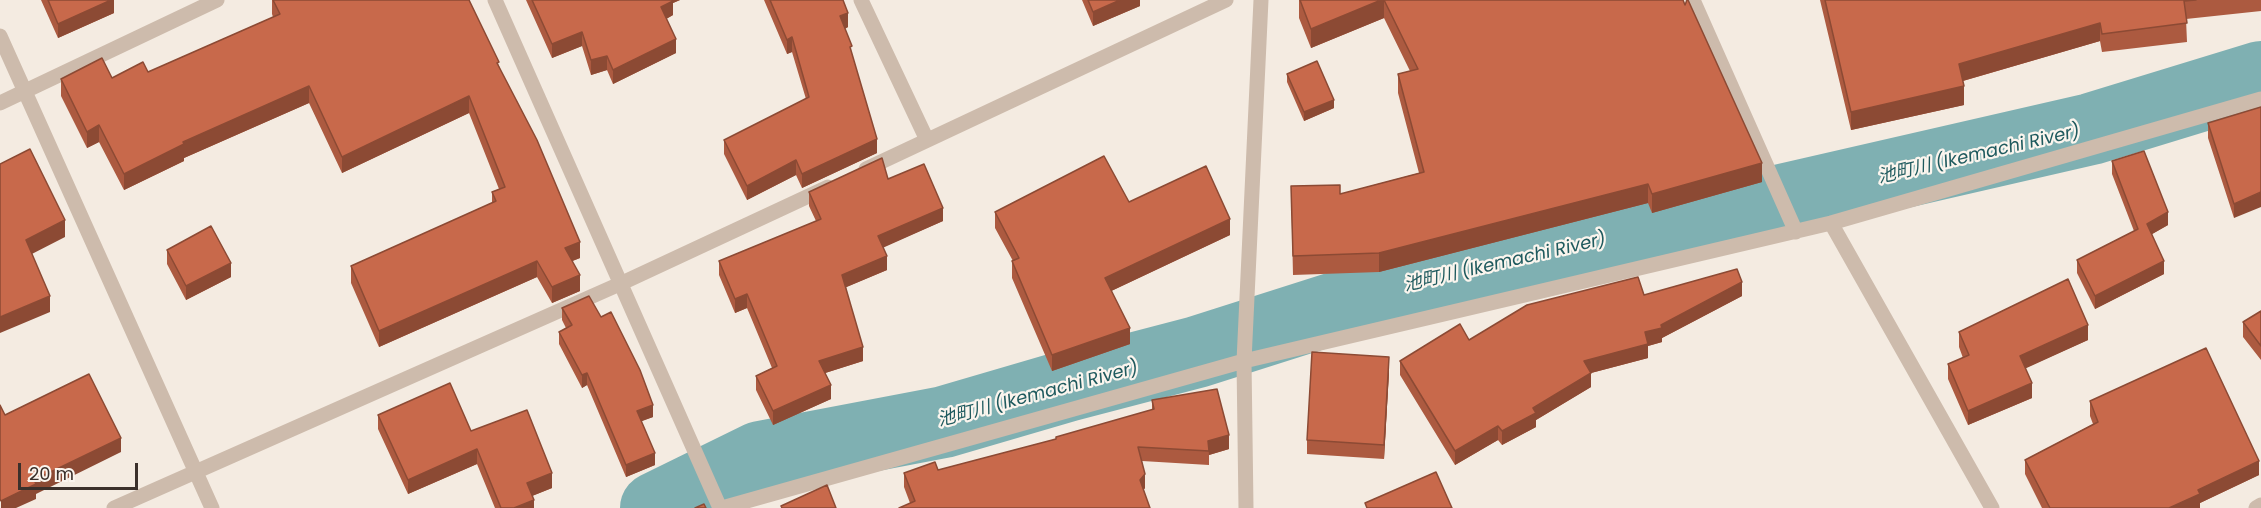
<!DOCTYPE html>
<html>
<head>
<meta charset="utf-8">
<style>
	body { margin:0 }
	#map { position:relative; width:2261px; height:508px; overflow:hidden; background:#f4ebe1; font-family:Poppins,sans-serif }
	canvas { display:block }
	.scale { position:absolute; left:18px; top:463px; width:120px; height:27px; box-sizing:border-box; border:3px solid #3b302b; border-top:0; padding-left:8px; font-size:18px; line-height:21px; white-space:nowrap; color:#3b302b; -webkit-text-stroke:4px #fbf5ee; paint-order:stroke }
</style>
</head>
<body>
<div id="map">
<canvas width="2261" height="508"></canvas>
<div class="scale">20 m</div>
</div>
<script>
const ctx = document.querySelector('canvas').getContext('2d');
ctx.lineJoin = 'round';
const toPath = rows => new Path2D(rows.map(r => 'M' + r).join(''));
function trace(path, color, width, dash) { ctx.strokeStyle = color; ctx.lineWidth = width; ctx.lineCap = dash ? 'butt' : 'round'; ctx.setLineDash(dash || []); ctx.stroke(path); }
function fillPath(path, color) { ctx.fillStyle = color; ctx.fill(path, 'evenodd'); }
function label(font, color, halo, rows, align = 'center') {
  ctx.font = font + ' Poppins,"Noto Sans JP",sans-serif'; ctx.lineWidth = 4.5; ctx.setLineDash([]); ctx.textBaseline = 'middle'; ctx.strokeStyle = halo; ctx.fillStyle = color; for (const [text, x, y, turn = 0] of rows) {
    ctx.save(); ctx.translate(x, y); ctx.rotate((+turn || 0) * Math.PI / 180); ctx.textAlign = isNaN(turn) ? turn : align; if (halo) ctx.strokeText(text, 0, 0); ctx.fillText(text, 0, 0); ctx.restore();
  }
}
trace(toPath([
	[656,508,760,457,944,422,1067,386,1197,352,1442,274,1673,225,2091,129,2261,77]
]), '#7fb0b2', 72);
trace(toPath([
	[495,0,720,508],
	[861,0,927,140],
	[1693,0,1796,232],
	[0,36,212,508],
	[0,103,217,0],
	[866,169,1226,0],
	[1831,223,1992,508],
	[114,508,622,283,828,187],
	[722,508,1244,361,1831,223,2261,99],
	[1246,508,1244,361,1261,0],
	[2256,508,2261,505]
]), '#cdbbac', 15);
fillPath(toPath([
	[41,0,114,0,114,13,58,38],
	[272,0,469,0,499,66,580,258,572,261,580,291,552,303,537,277,379,347,351,283,351,266,492,203,492,192,499,189,469,113,342,173,309,103,184,158,184,161,124,190,99,142,87,148,61,96,61,79,112,78,148,72,273,17,272,14],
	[526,0,680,0,673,3,673,15,666,19,676,53,613,84,607,70,591,75,582,46,552,58],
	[764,0,843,0,848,27,845,29,877,153,802,188,796,175,747,200,724,154,724,140,806,99,792,52,787,54],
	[1082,0,1140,0,1140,6,1093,26],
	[1299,0,1683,0,1762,182,1652,213,1648,203,1379,272,1293,275,1291,186,1340,194,1419,173,1398,93,1398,74,1410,71,1384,18,1311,48,1299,18],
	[1820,0,2261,0,2261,11,2186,19,2187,42,2102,52,2100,41,1963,81,1964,105,1851,130],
	[1287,74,1334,108,1304,121,1287,82],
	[2261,107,2234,218,2208,138,2208,123],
	[2112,161,2168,225,2152,234,2164,274,2095,309,2077,273,2077,260,2134,231,2112,174],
	[888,179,943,221,883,247,887,270,846,287,863,361,825,373,831,399,773,425,756,390,756,376,772,368,747,308,735,313,719,275,719,261,816,221,809,206,809,192],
	[1129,202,1230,235,1111,291,1130,344,1052,371,1012,278,1012,261,1013,261,995,228,995,212],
	[167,250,231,277,186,300,167,264],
	[1644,295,1742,296,1662,338,1662,342,1648,346,1648,358,1591,373,1591,387,1536,420,1536,427,1502,445,1498,440,1455,465,1400,375,1400,361,1469,340],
	[562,308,653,417,641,421,655,465,626,477,587,385,582,388,559,344,559,332,566,328,562,320],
	[2261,311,2261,360,2243,337,2243,322],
	[1959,332,2088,340,2025,368,2032,398,1968,425,1948,379,1948,364,1963,358,1959,347],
	[1389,372,1384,459,1307,454,1307,440],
	[1152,400,1229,449,1209,455,1209,465,1142,461,1145,488,1143,490,910,503,904,487,904,473,938,470,1056,439,1152,410],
	[2090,401,2259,475,2200,503,2200,508,2042,508,2025,474,2025,460,2093,424,2090,416],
	[378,415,471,431,552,488,532,496,534,508,495,508,477,464,408,494,378,429]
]), '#ac5a40');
fillPath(toPath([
	[111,0,114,0,114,13,58,38,58,24],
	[668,0,680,0,673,3,673,15,661,22,661,7],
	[1120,0,1140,0,1140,6,1093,26,1093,12],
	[1381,0,1384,0,1384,18,1311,48,1311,29],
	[848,13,848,27,840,31,840,16],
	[2100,23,2100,41,1959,82,1959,64],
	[582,32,582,46,552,58,552,44],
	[792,37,792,52,787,54,787,40],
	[676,39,676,53,613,84,613,70],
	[607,56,607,70,591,75,591,60],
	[309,86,309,103,184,158,184,161,124,190,124,174,183,142],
	[1964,86,1964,105,1851,130,1851,112],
	[469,96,469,113,342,173,342,157],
	[1334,100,1334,108,1304,121,1304,112],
	[99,125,99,142,87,148,87,132],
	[877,139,877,153,802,188,802,174],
	[796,160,796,175,747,200,747,186],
	[1762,163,1762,182,1652,213,1652,194],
	[1648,184,1648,203,1379,272,1379,253],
	[2261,192,2261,207,2234,218,2234,204],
	[943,208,943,221,878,250,878,236],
	[2168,212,2168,225,2147,237,2147,224],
	[1230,219,1230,235,1105,294,1105,278],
	[65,220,65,237,26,257,26,240],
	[580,242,580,258,565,264,565,248],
	[887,256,887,270,842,289,842,275],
	[537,261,537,277,379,347,379,331],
	[2164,261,2164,274,2095,309,2095,296],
	[231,263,231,277,186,300,186,286],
	[580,275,580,291,552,303,552,287],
	[1742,282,1742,296,1662,338,1662,342,1648,346,1648,358,1591,373,1591,387,1536,420,1536,427,1502,445,1502,431,1533,408,1584,361,1661,325],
	[747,294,747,308,735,313,735,299],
	[50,296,50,312,0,333,0,317],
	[2088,325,2088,340,2020,371,2020,356],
	[1130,328,1130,344,1052,371,1052,355],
	[863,347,863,361,819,375,819,361],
	[1389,357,1389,372,1384,459,1384,445],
	[587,373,587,385,582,388,582,375],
	[2032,383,2032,398,1968,425,1968,411],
	[831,385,831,399,773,425,773,411],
	[653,405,653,417,637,423,637,411],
	[1498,426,1498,440,1455,465,1455,451],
	[1229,435,1229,449,1209,455,1208,441],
	[121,438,121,452,36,494,36,499,16,508,1,508,1,501,34,480],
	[477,449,477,464,408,494,408,480],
	[655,453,655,465,626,477,626,465],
	[2259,461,2259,475,2200,503,2200,508,2169,508,2198,490],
	[552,473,552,488,527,498,527,483],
	[1145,474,1145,488,1140,495,1140,480],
	[534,500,534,508,514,508]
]), '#8c4a34');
const building = toPath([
	[48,0,111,0,58,24,48,0],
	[273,0,469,0,499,62,497,63,537,140,580,242,565,248,580,275,552,287,537,261,379,331,351,266,496,201,492,192,505,187,469,96,342,157,309,86,183,142,184,144,124,174,99,125,87,132,61,79,102,58,112,78,143,62,148,72,280,14,273,0],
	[532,0,673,0,673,1,661,7,676,39,613,70,607,56,591,60,582,32,552,44,532,0],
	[770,0,843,0,848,13,840,16,852,46,850,47,877,139,802,174,796,160,747,186,724,140,809,97,792,37,787,40,770,0],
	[1088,0,1120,0,1093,12,1088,0],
	[1300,0,1381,0,1311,29,1300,0],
	[1384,0,1683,0,1685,5,1687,0,1688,0,1762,163,1652,194,1648,184,1379,253,1293,256,1291,186,1340,185,1340,194,1424,172,1398,74,1418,69,1384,0],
	[1825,0,2196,0,2184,1,2187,23,2102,34,2100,23,1959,64,1964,86,1851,112,1825,0],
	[1317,61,1334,100,1304,112,1287,74,1317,61],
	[2261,107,2261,192,2234,204,2208,123,2261,107],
	[30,149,65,220,26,240,50,296,0,317,0,164,30,149],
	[2144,151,2168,212,2147,224,2164,261,2095,296,2077,260,2138,229,2112,161,2144,151],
	[1104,156,1129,202,1206,166,1230,219,1105,278,1130,328,1052,355,1012,261,1019,258,995,212,1104,156],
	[882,158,888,179,924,164,943,208,878,236,887,256,842,275,863,347,819,361,831,385,773,411,756,376,777,366,747,294,735,299,719,261,821,219,809,192,882,158],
	[211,226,231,263,186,286,167,250,211,226],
	[1737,269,1742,282,1661,325,1662,328,1645,332,1648,344,1584,361,1591,373,1533,408,1536,413,1502,431,1498,426,1455,451,1400,361,1460,324,1469,340,1527,305,1638,277,1644,295,1737,269],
	[2068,279,2088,325,2020,356,2032,383,1968,411,1948,364,1969,355,1959,332,2068,279],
	[589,296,601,317,611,312,640,370,653,405,637,411,655,453,626,465,587,373,582,375,559,332,572,325,562,308,589,296],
	[2261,311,2261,346,2243,322,2261,311],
	[2206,348,2259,461,2198,490,2200,494,2169,508,2050,508,2025,460,2098,422,2090,401,2206,348],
	[1312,352,1389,357,1384,445,1307,440,1312,352],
	[89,374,121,438,34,480,36,484,1,501,0,499,0,405,5,415,89,374],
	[450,383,471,431,527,410,552,473,527,483,534,500,514,508,501,508,477,449,408,480,378,415,450,383],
	[1217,389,1229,435,1208,441,1209,451,1138,447,1145,474,1140,480,1150,508,899,508,915,501,904,473,935,462,938,470,1056,439,1056,437,1154,409,1152,400,1217,389],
	[1436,472,1452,508,1367,508,1365,503,1436,472],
	[827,485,836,508,782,508,781,506,827,485],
	[704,504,706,508,695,508,704,504]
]);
fillPath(building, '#c8694b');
trace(building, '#8c4a34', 1.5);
label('italic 18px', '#1f5a5e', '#fbf5ee', [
	["池町川 (Ikemachi River)",1979,155,-13],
	["池町川 (Ikemachi River)",1505,263,-13],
	["池町川 (Ikemachi River)",1038,395,-15]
]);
</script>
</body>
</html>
